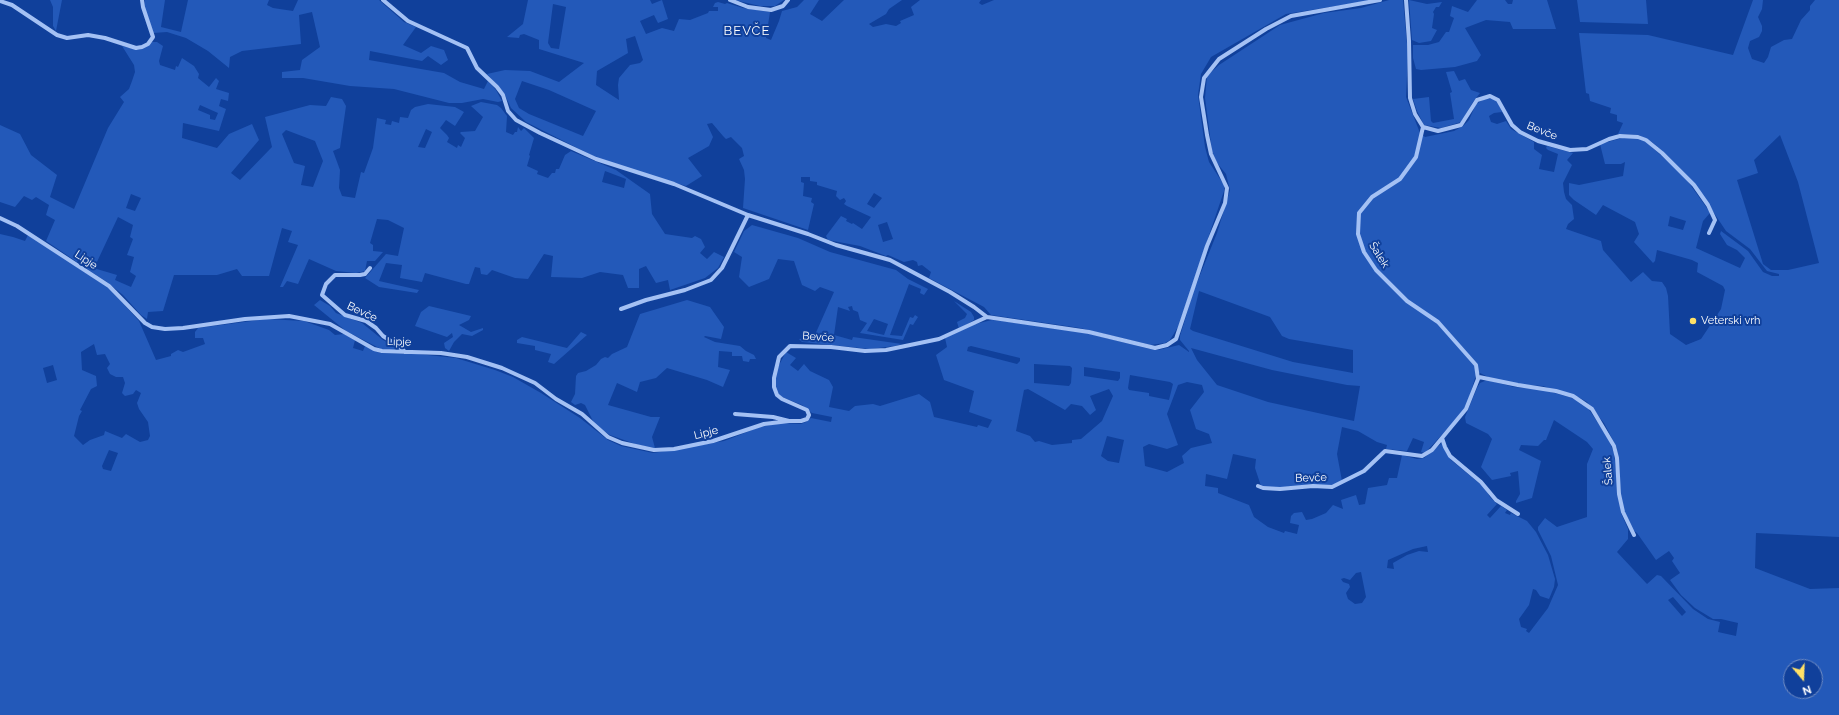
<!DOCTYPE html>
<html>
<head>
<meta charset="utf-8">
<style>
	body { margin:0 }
	#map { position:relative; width:1839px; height:715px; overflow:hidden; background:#10409b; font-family:Raleway,sans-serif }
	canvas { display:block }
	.north { position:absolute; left:1783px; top:659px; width:40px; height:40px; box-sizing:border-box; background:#10409b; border:1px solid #708cc3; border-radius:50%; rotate:161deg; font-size:11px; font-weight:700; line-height:16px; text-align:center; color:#fff }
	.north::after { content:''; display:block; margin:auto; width:14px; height:18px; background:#ffe167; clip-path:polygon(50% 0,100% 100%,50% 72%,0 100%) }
</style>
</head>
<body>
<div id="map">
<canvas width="1839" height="715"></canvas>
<div class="north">N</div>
</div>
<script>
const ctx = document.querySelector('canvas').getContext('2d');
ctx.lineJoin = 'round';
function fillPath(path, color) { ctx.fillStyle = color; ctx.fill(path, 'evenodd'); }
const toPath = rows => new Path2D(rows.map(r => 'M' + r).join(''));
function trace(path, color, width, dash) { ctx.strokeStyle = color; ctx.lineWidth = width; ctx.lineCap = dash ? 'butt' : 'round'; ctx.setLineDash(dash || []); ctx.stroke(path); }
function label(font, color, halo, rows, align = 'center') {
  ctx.font = font + ' Raleway,sans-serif'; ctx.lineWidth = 4; ctx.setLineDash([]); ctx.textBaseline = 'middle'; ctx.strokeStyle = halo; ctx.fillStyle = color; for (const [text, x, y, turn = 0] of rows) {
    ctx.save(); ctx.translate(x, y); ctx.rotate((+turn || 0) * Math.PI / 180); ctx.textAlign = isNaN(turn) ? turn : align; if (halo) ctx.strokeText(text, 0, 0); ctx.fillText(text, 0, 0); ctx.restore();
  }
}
fillPath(toPath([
	[50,0,62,0,56,31,53,26,53,7],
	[145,0,165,0,161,27,181,32,188,0,269,0,267,5,273,8,293,11,298,0,379,0,404,22,416,27,403,45,421,53,431,46,444,50,448,60,441,65,428,56,422,61,370,51,369,60,444,73,460,82,484,89,488,81,496,90,502,101,498,102,483,99,462,103,449,103,394,89,350,86,303,78,282,78,282,72,300,70,302,60,320,47,312,12,299,15,301,44,242,51,230,57,229,68,208,51,186,38,167,32,153,33,144,9],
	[528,0,650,0,652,4,662,0,668,19,658,23,654,15,640,21,646,34,662,28,674,31,679,19,690,20,708,13,709,11,718,11,718,7,713,7,715,3,718,2,725,4,727,3,743,8,770,12,766,38,771,40,779,21,782,11,797,7,804,0,819,0,810,14,822,21,844,0,902,0,889,9,886,14,869,24,873,27,886,24,896,26,901,23,900,21,914,15,911,7,920,0,981,0,979,3,982,5,994,0,1374,0,1286,14,1211,57,1201,74,1198,95,1205,147,1209,162,1224,185,1224,191,1178,327,1170,340,1165,343,1151,345,1080,328,991,315,984,307,929,278,931,272,922,265,918,266,917,262,913,260,904,262,888,255,886,256,860,246,828,240,826,236,841,216,847,219,846,221,852,224,853,223,862,229,871,217,847,206,844,204,846,201,844,198,840,200,836,196,837,191,817,185,817,182,810,181,810,177,801,177,801,182,804,183,803,196,812,198,811,202,814,204,808,230,743,208,745,179,744,170,739,159,744,156,742,148,731,137,726,139,723,136,712,123,707,124,713,137,709,146,688,158,702,176,686,186,627,169,599,159,526,122,511,108,504,93,487,74,505,70,530,71,559,82,584,63,539,49,539,40,524,34,520,35,519,38,507,37,523,24],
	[553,4,566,7,559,49,551,48,548,43],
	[635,36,643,60,640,63,630,65,619,78,618,85,619,100,596,85,597,71,628,53,626,39],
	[522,81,549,90,596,111,583,136,529,114,519,108,515,99],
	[874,193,882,198,874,208,867,204],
	[887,222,893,239,883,242,878,225],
	[734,0,784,0,775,6,760,6],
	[1389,0,1403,0,1408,55,1406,97,1420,133,1425,137,1454,131,1463,126,1469,120,1476,104,1486,98,1493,99,1498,102,1502,112,1494,113,1489,116,1491,122,1497,124,1506,121,1511,129,1534,142,1534,149,1542,155,1539,169,1554,172,1558,154,1548,150,1546,148,1547,146,1573,153,1567,160,1572,165,1563,183,1564,192,1566,199,1572,205,1574,219,1568,224,1566,229,1601,241,1603,250,1631,282,1643,272,1652,281,1662,282,1666,288,1668,296,1670,334,1686,345,1701,339,1721,309,1725,290,1723,286,1697,272,1698,263,1692,260,1657,250,1655,261,1653,263,1634,242,1639,234,1635,222,1603,205,1596,215,1574,200,1569,195,1569,183,1579,185,1623,176,1625,162,1621,164,1605,164,1600,144,1626,137,1636,137,1645,141,1684,176,1709,211,1710,213,1703,221,1696,248,1740,268,1745,258,1737,250,1727,245,1720,234,1721,231,1748,251,1763,272,1772,276,1779,276,1779,274,1767,271,1750,249,1726,231,1694,183,1668,156,1652,142,1639,135,1618,134,1623,123,1617,121,1617,115,1610,113,1611,108,1590,101,1589,94,1586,93,1579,33,1648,35,1733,55,1753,0,1763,0,1762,9,1758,17,1762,26,1762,31,1759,37,1750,41,1748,48,1752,59,1764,63,1768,57,1771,47,1784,40,1792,39,1801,20,1810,10,1810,6,1815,0,1839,0,1839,537,1756,533,1755,568,1810,589,1839,588,1839,715,0,715,0,234,13,237,25,241,28,235,109,288,139,321,156,360,171,356,171,354,178,350,183,352,205,344,203,338,195,338,195,332,198,328,267,319,304,321,329,330,335,335,344,334,355,340,353,348,363,351,365,346,380,353,418,354,456,358,495,370,513,377,541,393,580,418,608,440,621,446,653,453,724,441,760,427,782,423,801,424,806,422,811,418,831,422,832,417,812,413,802,405,782,397,778,394,775,386,775,379,778,367,786,352,796,358,790,365,798,371,804,364,810,371,829,380,833,387,829,407,849,411,855,406,873,404,880,406,919,394,930,402,934,417,977,427,978,425,988,428,992,420,969,412,974,391,944,380,936,355,947,347,945,338,975,324,992,320,1002,321,1086,333,1150,349,1158,350,1179,345,1189,352,1189,351,1180,340,1180,336,1194,290,1217,233,1230,190,1226,174,1217,163,1212,151,1205,98,1207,76,1219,65,1280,25,1324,13,1361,8],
	[1780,135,1798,182,1819,263,1788,270,1771,270,1763,264,1737,180,1758,173,1754,160],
	[1670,216,1686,221,1683,230,1668,226],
	[1199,291,1270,317,1282,336,1289,339,1353,350,1353,373,1293,362,1193,331,1190,329],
	[94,344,97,355,105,354,110,364,107,368,110,374,116,377,123,377,125,383,122,393,125,396,133,394,136,390,141,393,137,403,139,409,148,422,150,436,148,440,140,442,126,434,122,438,105,431,104,435,90,440,83,445,74,436,79,416,82,411,80,410,91,389,97,386,96,376,82,370,81,352],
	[971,346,1020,358,1020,361,1017,364,967,351,968,347],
	[1191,348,1272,370,1347,385,1360,386,1354,421,1268,402,1217,385,1197,360],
	[1034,364,1070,366,1072,368,1071,383,1069,386,1034,383],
	[53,365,57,380,47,383,43,368],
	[1084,367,1120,372,1120,378,1118,381,1084,376],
	[1480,373,1488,377,1514,384,1543,386,1580,398,1587,402,1604,423,1617,448,1621,496,1624,512,1633,530,1637,533,1656,560,1669,551,1674,558,1672,561,1680,573,1670,580,1681,595,1695,608,1713,619,1721,619,1738,623,1736,636,1718,632,1720,622,1708,619,1693,609,1661,576,1657,575,1647,584,1617,552,1628,539,1628,529,1621,513,1614,453,1608,438,1588,408,1579,401,1569,397,1540,389,1514,387,1487,380,1480,383,1477,388,1465,417,1466,423,1488,434,1492,439,1481,467,1492,480,1511,476,1510,473,1518,471,1520,494,1516,501,1516,503,1532,498,1541,461,1519,450,1521,445,1538,446,1544,440,1546,440,1554,420,1587,442,1593,449,1587,464,1587,517,1557,527,1545,518,1538,527,1538,530,1551,556,1558,585,1548,608,1529,633,1526,631,1527,629,1521,627,1519,619,1529,605,1533,589,1536,590,1540,596,1549,599,1554,587,1555,579,1548,555,1536,532,1527,521,1511,513,1510,515,1505,513,1507,510,1501,506,1490,518,1487,515,1497,504,1490,497,1484,487,1451,460,1446,453,1442,443,1424,458,1417,459,1402,455,1397,478,1389,478,1387,485,1368,488,1365,504,1359,505,1356,495,1341,500,1343,509,1333,505,1326,513,1312,519,1306,520,1302,512,1294,513,1291,516,1290,523,1299,525,1297,534,1285,531,1284,533,1268,527,1254,517,1249,505,1218,493,1218,488,1205,486,1206,474,1227,479,1233,454,1256,459,1255,468,1261,486,1275,488,1310,485,1332,485,1342,481,1337,454,1342,427,1358,431,1377,442,1387,445,1386,449,1407,451,1413,438,1424,442,1421,452,1425,453,1462,413,1467,404,1476,375],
	[1130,375,1170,382,1173,384,1169,400,1149,396,1149,393,1129,390,1128,388],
	[1187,382,1202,385,1204,392,1190,410,1196,429,1209,434,1212,443,1191,448,1182,456,1184,463,1167,472,1145,466,1143,447,1149,444,1167,449,1178,445,1167,414,1178,385],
	[1028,389,1065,410,1071,404,1082,406,1090,415,1096,410,1090,396,1109,389,1113,396,1102,421,1081,439,1072,440,1072,443,1052,445,1039,441,1035,442,1030,436,1016,431,1024,390],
	[1107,436,1124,440,1119,463,1108,461,1101,456],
	[109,450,118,453,111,471,103,469,102,466],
	[1427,546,1428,552,1419,551,1407,555,1393,563,1394,569,1387,568,1388,560,1413,549],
	[1361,572,1366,597,1362,603,1355,604,1348,599,1346,593,1350,587,1349,584,1343,582,1341,579,1344,578,1350,580,1356,573],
	[1673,597,1686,612,1682,616,1668,600],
	[1791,667,1815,667,1815,691,1791,691],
	[1409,0,1427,4,1442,2,1439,7,1436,7,1433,12,1434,14,1432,28,1437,30,1431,41,1419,43,1412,40],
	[1477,0,1505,0,1508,4,1512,4,1513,0,1547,0,1556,29,1513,29,1510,22,1486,20,1465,28,1481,55,1477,61,1455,67,1421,70,1416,69,1413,58,1413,45,1428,45,1439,42,1446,32,1449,32,1454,18,1450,16,1452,6,1468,12],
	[1577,0,1646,0,1648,24,1580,22],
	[152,42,157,42,163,46,159,61,160,65,175,70,176,66,178,67,182,58,194,66,199,74,198,78,209,87,216,78,219,81,216,89,229,93,228,101,221,99,219,106,226,109,219,131,183,123,182,138,217,148,229,134,252,124,259,140,231,173,240,180,272,147,265,117,310,105,326,106,331,97,342,99,346,106,340,148,333,151,340,170,339,188,342,196,355,198,361,172,364,173,373,148,377,118,386,120,385,124,391,125,392,121,399,123,400,117,408,118,411,110,415,107,428,104,455,107,464,112,455,126,446,120,440,128,447,135,449,138,447,142,457,148,458,145,461,147,465,138,460,133,461,132,475,131,483,117,471,106,481,102,497,105,501,108,507,116,506,132,513,135,515,132,517,132,518,127,521,131,524,128,534,138,529,155,530,156,527,166,538,171,537,174,548,178,552,173,555,173,556,169,559,169,565,155,571,151,616,170,650,194,652,214,665,234,692,238,695,236,701,239,705,247,700,253,707,259,714,252,724,257,718,268,705,278,670,290,668,280,656,283,646,266,639,269,639,288,628,288,623,275,600,272,582,278,551,277,553,256,544,254,528,279,515,278,492,270,487,275,481,274,480,268,475,267,469,284,466,284,425,273,422,282,400,278,402,265,386,263,379,281,419,290,417,293,379,287,365,278,386,254,398,256,404,228,388,220,377,219,370,243,373,245,373,251,383,252,375,261,367,261,365,271,356,273,336,271,309,259,298,284,287,281,283,287,280,287,298,245,288,242,292,231,282,228,269,276,242,276,237,269,217,275,174,275,163,311,148,312,147,319,141,315,123,295,107,282,85,268,90,267,117,275,115,280,131,287,136,276,130,272,134,257,127,255,133,239,130,237,133,225,118,217,96,264,79,259,77,262,46,241,55,220,46,215,49,205,36,197,32,200,24,196,15,207,0,202,0,125,20,134,31,155,57,175,50,197,74,209,108,128,124,102,120,97,129,89,132,81,135,72,134,65,122,46,139,50],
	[200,105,218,113,215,120,210,119,210,115,198,110],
	[426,129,432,132,425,148,418,147],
	[286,130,315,141,323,161,313,187,301,185,305,166,294,163,282,134],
	[605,171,626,179,624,188,602,182],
	[131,194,141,198,135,211,126,208],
	[1454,71,1459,81,1465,79,1471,90,1480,93,1473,102,1461,122,1441,128,1424,125,1417,111,1413,99,1429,97,1431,121,1433,123,1454,119,1450,93,1452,92,1446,72],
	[752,225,798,238,830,252,896,270,908,279,928,289,924,295,920,293,921,289,909,284,890,335,902,336,910,317,913,318,915,315,918,317,913,325,910,324,903,340,860,333,867,323,860,320,858,312,853,310,852,306,848,307,850,311,838,307,834,335,852,340,853,337,902,344,895,346,870,349,802,342,799,339,814,337,834,292,820,287,815,291,802,285,794,261,778,259,769,279,749,287,739,277,742,257,734,252,744,231],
	[874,319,888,324,884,335,867,331],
	[320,300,330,306,336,313,362,323,383,340,400,349,384,350,379,348,346,331,314,305],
	[687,300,710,307,724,327,721,339,705,336,704,337,715,342,740,346,746,351,754,355,756,359,750,359,749,362,743,361,742,356,732,356,732,352,719,351,718,367,730,370,723,387,707,380,667,368,656,378,640,382,637,392,617,383,608,405,651,417,660,417,652,437,655,448,638,445,610,435,595,425,585,405,581,403,575,405,571,402,575,394,576,376,578,373,586,371,596,365,601,359,605,357,608,358,612,354,627,347,640,314],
	[954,301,971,312,974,317,974,320,959,329,957,322,965,318,967,314],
	[429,306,471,316,469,320,459,325,471,332,483,328,483,330,472,336,462,334,454,342,449,351,445,348,444,343,453,337,452,333,447,337,415,326,421,312],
	[581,332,587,335,554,364,548,362,551,354,535,350,535,346,517,343,517,340,522,337,567,348]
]), '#2359b9');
trace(toPath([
	[383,0,408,21,467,48,477,68,497,87,503,95,508,111,516,120,540,133,596,159,674,184,748,215,808,234,836,245,890,260,950,292,974,307,987,317,1089,332,1155,348,1167,345,1176,339,1207,246,1225,203,1227,188,1211,154,1207,135,1201,97,1204,78,1219,59,1266,29,1291,16,1380,0],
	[730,0,748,7,771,10,783,6,788,0],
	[1406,0,1409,41,1410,98,1415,114,1423,127,1438,131,1461,125,1477,100,1490,96,1498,100,1512,125,1520,132,1538,141,1570,150,1587,149,1609,139,1620,136,1638,137,1646,140,1662,153,1694,185,1708,205,1715,220,1709,233],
	[0,1,12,5,57,35,67,38,88,35,105,38,136,48,142,47,148,44,153,37,143,7,142,0],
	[1423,127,1416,157,1400,179,1372,197,1359,213,1358,234,1364,252,1376,270,1407,301,1438,322,1476,365,1478,379,1466,409,1442,438,1445,447,1450,456,1481,482,1496,500,1518,514],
	[0,218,17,226,109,286,145,323,152,327,165,329,183,328,245,319,289,316,330,324,374,349,382,351,441,353,467,357,502,368,535,383,556,399,582,414,608,437,622,443,654,450,674,449,713,441,764,424,789,421],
	[370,268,365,274,360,275,335,275,326,284,322,295,345,315,366,321,376,328,383,336,400,347,405,352],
	[621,309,646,300,685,290,711,280,722,268,728,256,748,215],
	[1479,377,1518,385,1556,391,1573,396,1592,409,1614,446,1617,458,1619,494,1623,512,1634,535],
	[735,414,773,417,789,421,801,421,807,419,809,415,807,410,782,399,777,395,774,387,774,378,779,357,790,346,831,347,865,351,886,350,939,339,987,317],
	[1258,486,1263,488,1280,489,1313,486,1332,487,1364,471,1385,451,1422,456,1432,450,1442,438]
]), '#a4c1f4', 4);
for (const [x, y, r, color] of [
	[1693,321,4,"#ffe167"]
]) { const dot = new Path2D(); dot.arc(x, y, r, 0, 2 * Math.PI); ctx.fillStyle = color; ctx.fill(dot); trace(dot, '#10409b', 1.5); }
label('11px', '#fff', '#10409b', [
	["Bevče",1542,131,22],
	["Šalek",1379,255,58],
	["Lipje",86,260,33],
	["Bevče",362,312,25],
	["Bevče",818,337,4],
	["Lipje",399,342,1],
	["Lipje",706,433,-14],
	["Šalek",1608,471,-95],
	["Bevče",1311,478,-2]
]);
label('11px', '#fff', '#10409b', [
	["Veterski vrh",1701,321]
], 'left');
ctx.letterSpacing = '1px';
label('13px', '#fff', '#10409b', [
	["BEVČE",747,31]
]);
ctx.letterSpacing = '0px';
</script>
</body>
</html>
